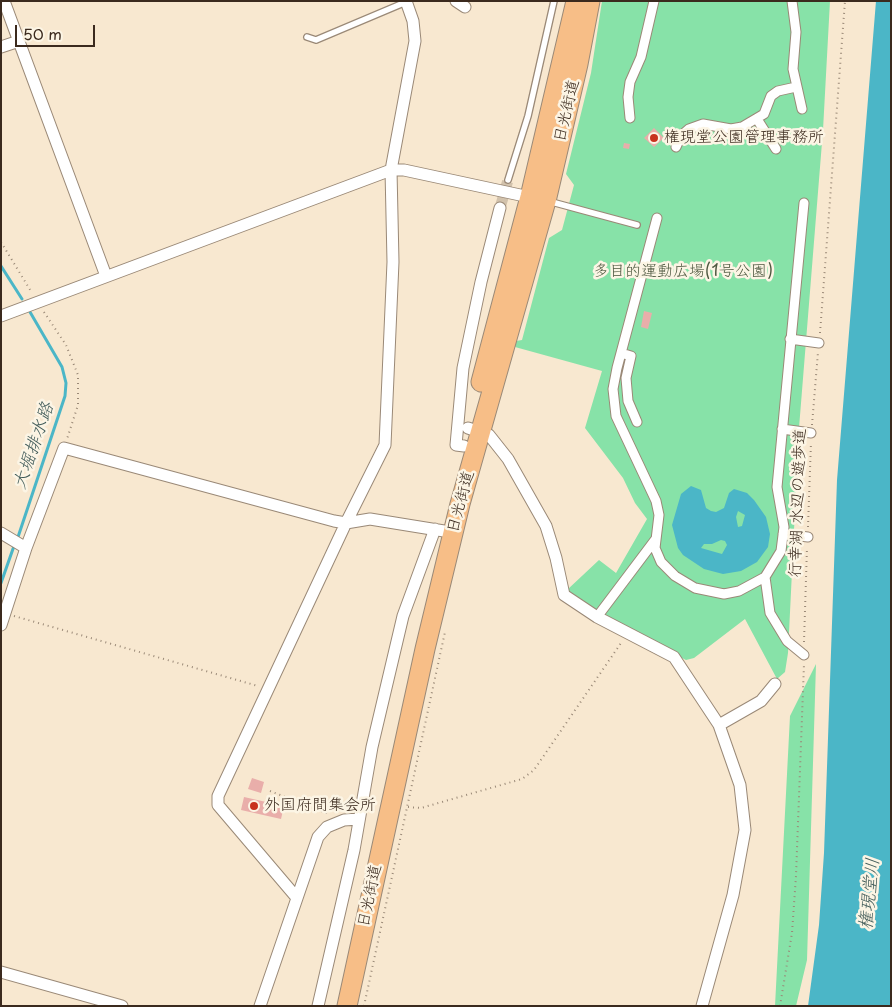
<!DOCTYPE html>
<html>
<head>
<meta charset="utf-8">
<style>
	body { margin:0 }
	#map { position:relative; width:892px; height:1007px; overflow:hidden; background:#f8e8d0; font-family:"Playpen Sans",sans-serif }
	canvas { display:block }
	.frame { position:absolute; inset:0; border:2px solid #3b2a1e; pointer-events:none }
	.scale { position:absolute; left:15px; top:25px; width:80px; height:22px; box-sizing:border-box; border:2px solid #3b2a1e; border-top:0; padding-left:6px; font-size:15px; line-height:18px; white-space:nowrap; color:#3b2a1e; -webkit-text-stroke:4px #fcf5e5; paint-order:stroke }
</style>
</head>
<body>
<div id="map">
<canvas width="892" height="1007"></canvas>
<div class="frame"></div>
<div class="scale">50 m</div>
</div>
<script>
const ctx = document.querySelector('canvas').getContext('2d');
ctx.lineJoin = 'round';
function fillPath(path, color) { ctx.fillStyle = color; ctx.fill(path, 'evenodd'); }
const toPath = rows => new Path2D(rows.map(r => 'M' + r).join(''));
function trace(path, color, width, dash) { ctx.strokeStyle = color; ctx.lineWidth = width; ctx.lineCap = dash ? 'butt' : 'round'; ctx.setLineDash(dash || []); ctx.stroke(path); }
function label(font, color, halo, rows, align = 'center') {
  ctx.font = font + ' "Playpen Sans","Klee One",sans-serif'; ctx.lineWidth = 5; ctx.setLineDash([]); ctx.textBaseline = 'middle'; ctx.strokeStyle = halo; ctx.fillStyle = color; for (const [text, x, y, turn = 0] of rows) {
    ctx.save(); ctx.translate(x, y); ctx.rotate((+turn || 0) * Math.PI / 180); ctx.textAlign = isNaN(turn) ? turn : align; if (halo) ctx.strokeText(text, 0, 0); ctx.fillText(text, 0, 0); ctx.restore();
  }
}
fillPath(toPath([
	[602,1,830,1,823,130,799,428,788,653,785,672,777,679,745,619,694,658,686,660,603,618,567,590,599,560,616,573,647,519,635,503,623,478,585,428,602,371,515,347,516,341,522,340,549,238,562,230,574,185,566,174,591,73],
	[816,664,807,960,796,1006,775,1006,790,716]
]), '#87e2a8');
fillPath(toPath([
	[876,1,891,1,891,1006,808,1006,819,925,824,853,837,480],
	[691,486,701,490,706,508,711,511,716,512,724,508,729,493,734,489,747,493,754,500,766,517,770,534,768,547,757,562,741,571,723,574,704,569,683,555,678,548,672,525,681,494],
	[738,511,745,515,742,526,738,527,736,517],
	[721,540,725,541,727,545,722,554,701,548,704,544,712,544]
]), '#4bb6c7');
trace(toPath([
	[1,266,22,299],
	[18,537,65,396,66,383,62,367,30,312],
	[1,583,14,546]
]), '#4bb6c7', 3);
fillPath(toPath([
	[654,128,664,138,654,147,644,138],
	[624,143,630,144,629,149,623,148],
	[644,311,652,313,648,329,641,327],
	[252,778,264,782,261,793,248,789],
	[244,797,284,806,281,819,241,810]
]), '#e9aeaa');
trace(toPath([
	[500,208,508,180]
]), '#d2c2ac', 11, [11, 5.5]);
const service = toPath([
	[307,37,316,40,406,2],
	[508,180,528,116,554,1],
	[548,201,637,225]
]);
const pedestrian = toPath([
	[792,1,796,32,793,69,802,109],
	[630,118,628,97,630,82,641,57,654,1],
	[757,119,776,149],
	[676,147,681,136,689,129,703,124,731,129,742,127,764,114,771,96,778,91,796,87],
	[657,218,617,368,613,389,616,416,656,501,659,515,655,548,661,562,675,576,695,588,724,594,739,591,765,577,781,551,784,527,777,487,804,203],
	[790,339,819,343],
	[621,353,631,356,626,378,628,401,637,422],
	[782,429,811,433],
	[783,534,808,537],
	[765,577,770,613,787,641,804,655],
	[597,617,655,540]
]);
const minor = toPath([
	[4,1,106,276],
	[456,1,465,7],
	[1,47,19,41],
	[1,316,391,170,404,170,534,198],
	[468,428,489,435,508,459,546,526,556,558,564,595,597,617,674,657,719,725,740,785,745,830,733,895,702,1006],
	[464,446,456,445,463,368,481,282,500,208],
	[1,533,26,548],
	[1,625,26,548,64,448,334,521,346,523,370,519,444,531],
	[719,725,761,701,775,684],
	[297,898,218,805,218,796,346,523,385,445,393,262,391,170,415,41,413,21,406,1],
	[1,972,122,1006],
	[260,1006,318,837,327,827,344,820,359,819],
	[318,1006,354,850,372,747,403,616,435,529]
]);
const trunk = toPath([
	[481,382,530,197,576,1],
	[347,1006,425,649,460,504,546,201,578,64,590,1]
]);
trace(service, '#9a8977', 8);
trace(pedestrian, '#9a8977', 11);
trace(minor, '#9a8977', 13);
trace(trunk, '#9a8977', 21);
trace(toPath([
	[1,242,32,293],
	[44,312,66,345,78,375,78,405,67,439],
	[820,333,845,1],
	[812,425,818,352],
	[808,527,811,442],
	[14,616,258,686],
	[804,642,807,547],
	[270,791,329,814],
	[408,807,421,808,522,779,534,770,621,643],
	[364,1006,445,632],
	[780,1006,792,933,796,876,804,664]
]), '#9a8977', 2, [1, 4]);
trace(service, '#fff', 5.5);
trace(pedestrian, '#fff', 9);
trace(minor, '#fff', 11);
trace(trunk, '#f7be87', 19);
for (const [x, y, r, color] of [
	[654,138,5,"#c8321e"],
	[254,806,5,"#c8321e"]
]) { const dot = new Path2D(); dot.arc(x, y, r, 0, 2 * Math.PI); ctx.fillStyle = color; ctx.fill(dot); trace(dot, '#fcf5e5', 2); }
label('16px', '#3b2a1e', '#fcf5e5', [
	["日光街道",567,111,-77],
	["日光街道",461,502,-75],
	["行幸湖 水辺の遊歩道",798,503,-88],
	["日光街道",370,896,-78]
]);
label('16px', '#3b2a1e', '#fcf5e5', [
	["権現堂公園管理事務所",664,138],
	["外国府間集会所",264,806]
], 'left');
label('16px', '#4e5840', '#fcf5e5', [
	["多目的運動広場(1号公園)",683,272]
]);
label('italic 18px', '#415b59', '#fcf5e5', [
	["大堀排水路",34,446,-71],
	["権現堂川",870,894,-84]
]);
</script>
</body>
</html>
